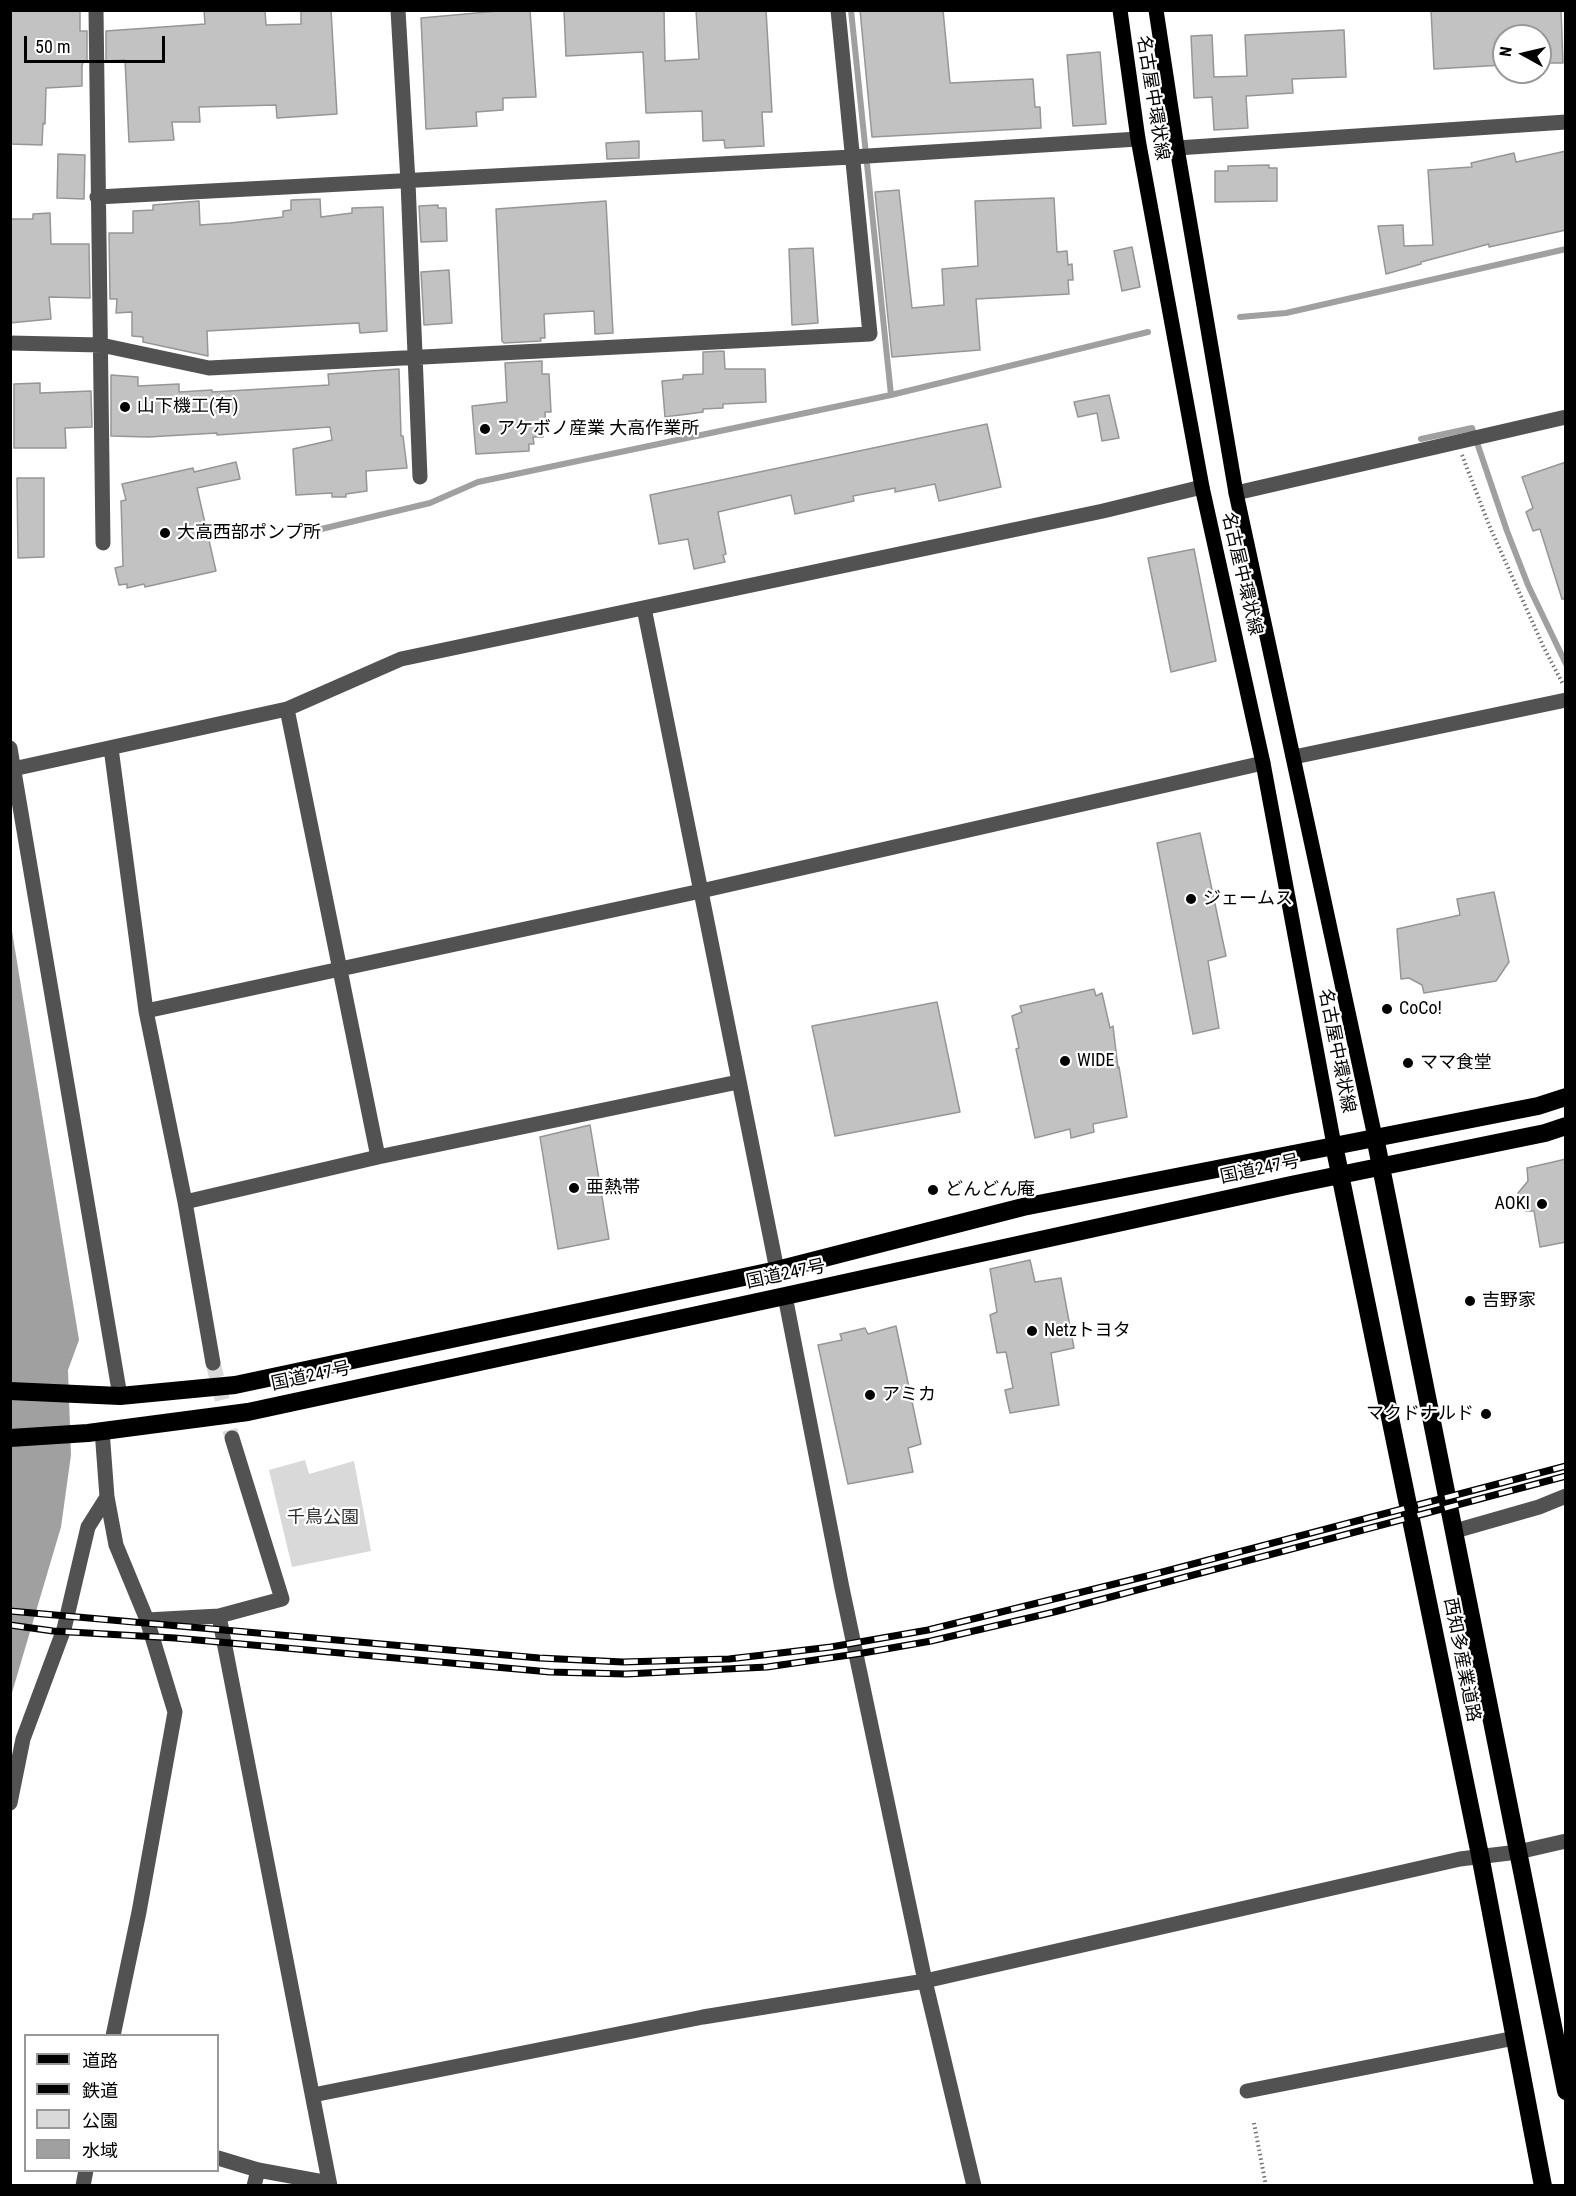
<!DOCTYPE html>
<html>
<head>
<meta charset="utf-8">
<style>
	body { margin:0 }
	#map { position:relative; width:1576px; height:2196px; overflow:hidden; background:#fff; font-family:"Roboto Condensed","Noto Sans JP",sans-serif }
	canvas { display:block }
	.frame { position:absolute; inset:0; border:12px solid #000; pointer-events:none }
	.legend { position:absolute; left:24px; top:2034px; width:195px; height:138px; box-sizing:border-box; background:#fff; border:2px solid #999; margin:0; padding:8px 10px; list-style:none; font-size:18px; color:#000 }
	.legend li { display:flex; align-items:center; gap:12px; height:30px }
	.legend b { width:30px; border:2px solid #999 }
	.north { position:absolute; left:1492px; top:24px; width:60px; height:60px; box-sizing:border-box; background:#fff; border:2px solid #999; border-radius:50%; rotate:278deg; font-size:16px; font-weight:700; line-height:24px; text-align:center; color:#000 }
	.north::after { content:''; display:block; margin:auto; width:21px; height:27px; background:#000; clip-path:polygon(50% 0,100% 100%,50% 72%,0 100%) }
	.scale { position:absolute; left:24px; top:36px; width:141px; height:27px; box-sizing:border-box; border:3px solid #000; border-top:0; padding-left:8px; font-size:18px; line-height:21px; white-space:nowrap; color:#000; -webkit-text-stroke:4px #fff; paint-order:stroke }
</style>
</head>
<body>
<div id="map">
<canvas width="1576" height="2196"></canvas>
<div class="frame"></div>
<ul class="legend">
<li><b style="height:8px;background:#000"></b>道路</li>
<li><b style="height:8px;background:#000"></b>鉄道</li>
<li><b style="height:16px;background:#d9d9d9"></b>公園</li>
<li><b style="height:16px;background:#a0a0a0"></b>水域</li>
</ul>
<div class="north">N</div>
<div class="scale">50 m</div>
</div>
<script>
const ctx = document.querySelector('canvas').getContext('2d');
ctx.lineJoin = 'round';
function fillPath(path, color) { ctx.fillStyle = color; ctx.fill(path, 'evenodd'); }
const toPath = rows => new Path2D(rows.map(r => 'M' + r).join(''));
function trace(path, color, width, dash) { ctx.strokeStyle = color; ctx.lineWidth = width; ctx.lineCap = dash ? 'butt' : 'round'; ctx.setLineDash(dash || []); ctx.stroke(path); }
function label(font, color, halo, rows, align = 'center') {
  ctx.font = font + ' "Roboto Condensed","Noto Sans JP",sans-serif'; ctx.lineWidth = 4.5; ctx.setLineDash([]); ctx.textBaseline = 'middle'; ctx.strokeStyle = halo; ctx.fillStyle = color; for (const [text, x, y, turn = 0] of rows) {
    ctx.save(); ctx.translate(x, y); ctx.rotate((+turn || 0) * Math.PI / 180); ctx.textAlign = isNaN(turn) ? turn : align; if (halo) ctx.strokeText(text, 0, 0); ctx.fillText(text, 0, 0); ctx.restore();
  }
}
fillPath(toPath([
	[305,1460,309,1474,354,1461,371,1551,292,1567,269,1470]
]), '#d9d9d9');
fillPath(toPath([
	[10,919,79,1340,68,1370,71,1455,61,1527,11,1696]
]), '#a0a0a0');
trace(toPath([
	[851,10,891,395],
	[1240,317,1286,313,1566,249],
	[1421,439,1472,428,1507,531,1528,585,1566,664],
	[313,531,430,503,478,482,891,395,1148,332]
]), '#a0a0a0', 6);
const building = toPath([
	[10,10,80,10,80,31,87,31,87,62,83,62,82,66,82,86,46,88,45,124,43,123,42,145,10,144,10,10],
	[204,10,265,10,266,25,301,24,301,10,331,10,337,114,277,118,276,105,199,107,200,122,172,122,174,140,129,142,125,60,106,61,106,31,205,24,204,10],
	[509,10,530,10,536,97,503,98,503,110,476,112,477,126,426,129,421,18,509,10],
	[564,10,664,10,665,61,699,59,696,10,766,10,772,112,762,112,764,146,725,148,724,140,703,141,702,111,646,113,643,52,566,56,564,10],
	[860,10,943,10,950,83,1033,79,1035,107,1040,107,1041,128,872,137,860,10],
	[1431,10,1561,10,1563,63,1540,63,1540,36,1504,36,1504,65,1434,69,1431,10],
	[1344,30,1346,77,1292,79,1293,93,1246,96,1248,128,1214,130,1212,97,1194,98,1191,36,1212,35,1214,77,1247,76,1245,35,1344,30],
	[1100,52,1106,124,1073,126,1067,55,1100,52],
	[639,141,639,158,607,159,606,143,639,141],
	[1566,151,1566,230,1489,247,1489,244,1421,262,1421,264,1386,274,1378,226,1403,225,1404,246,1433,245,1428,170,1472,167,1471,163,1514,153,1516,162,1566,151],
	[58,154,85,155,84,199,57,198,58,154],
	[1269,165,1269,168,1277,168,1277,201,1215,202,1215,171,1228,171,1228,166,1269,165],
	[899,190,912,308,944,305,942,269,978,266,975,201,1054,198,1057,252,1067,251,1068,265,1072,264,1073,280,1068,280,1069,294,976,299,980,350,892,357,875,192,899,190],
	[320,199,321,217,352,213,352,208,383,207,387,331,360,333,359,323,207,331,208,356,143,342,143,337,132,336,132,312,116,313,117,299,110,299,109,233,133,233,133,211,153,210,153,205,199,201,200,225,230,223,283,217,283,211,291,210,291,200,320,199],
	[606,201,613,333,595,334,594,311,544,314,545,338,540,338,541,341,504,343,502,341,496,209,606,201],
	[438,205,438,208,446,208,447,241,421,242,419,206,438,205],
	[50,213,51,244,89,244,90,298,49,297,51,319,10,323,10,219,33,219,33,214,50,213],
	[1132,247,1140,287,1122,291,1114,251,1132,247],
	[813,248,818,323,792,325,789,249,813,248],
	[449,270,452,323,424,325,421,272,449,270],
	[724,351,725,369,765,369,766,402,723,404,723,408,703,409,703,412,665,417,662,381,683,379,683,375,703,374,703,352,724,351],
	[542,361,542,374,549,374,551,412,545,412,546,425,542,425,543,437,533,437,534,444,529,444,529,451,476,454,472,406,507,402,505,363,542,361],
	[399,369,401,436,403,436,407,468,366,471,367,491,346,494,346,497,332,497,332,493,296,495,293,449,332,440,330,427,217,435,217,433,148,437,111,436,111,375,138,377,138,386,179,384,179,392,212,390,212,392,329,385,328,374,399,369],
	[40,383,40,393,91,391,92,427,65,428,66,448,14,448,14,384,40,383],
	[1109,395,1119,438,1102,441,1097,413,1078,417,1074,402,1109,395],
	[987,424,1001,487,939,501,935,484,895,492,895,488,853,496,854,501,795,514,791,495,718,512,726,554,723,555,725,562,694,569,688,539,659,544,650,495,987,424],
	[236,462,240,479,197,488,216,571,145,587,144,584,127,588,127,584,119,585,115,568,123,566,121,501,126,500,122,484,193,468,194,472,236,462],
	[1566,462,1566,599,1562,599,1540,529,1533,531,1526,512,1533,508,1522,477,1566,462],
	[17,478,44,478,44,557,18,558,17,478],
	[1194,549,1216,661,1171,672,1148,558,1194,549],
	[1200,833,1226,956,1208,961,1219,1028,1193,1034,1157,843,1200,833],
	[1494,892,1509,962,1496,981,1424,993,1422,985,1409,978,1401,979,1397,929,1460,915,1457,899,1494,892],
	[1094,989,1096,996,1102,993,1110,1028,1113,1026,1118,1068,1119,1067,1127,1117,1093,1124,1094,1132,1071,1138,1070,1129,1035,1138,1016,1049,1019,1048,1012,1016,1022,1012,1020,1006,1094,989],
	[937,1002,960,1112,835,1136,812,1026,937,1002],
	[590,1125,609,1239,558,1249,540,1137,590,1125],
	[1566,1159,1566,1242,1540,1247,1534,1211,1526,1211,1519,1207,1517,1201,1518,1193,1528,1181,1527,1168,1566,1159],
	[1030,1260,1035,1282,1061,1278,1074,1348,1051,1353,1059,1405,1010,1413,1005,1390,1013,1388,1006,1352,997,1353,990,1315,997,1312,990,1269,1030,1260],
	[896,1326,921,1444,908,1448,913,1472,848,1484,818,1345,842,1340,840,1334,865,1328,868,1334,896,1326]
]);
fillPath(building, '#c2c2c2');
trace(building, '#969696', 1.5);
trace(toPath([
	[213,1363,232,1438]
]), '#d9d9d9', 15, [15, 8]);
trace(toPath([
	[1462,455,1489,525,1544,648,1563,684],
	[1254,2123,1266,2186]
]), '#747474', 4, [1.5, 3]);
trace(toPath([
	[96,10,103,543],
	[398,10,408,182,420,477],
	[1177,148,1566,122],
	[97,197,852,157,1138,139],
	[10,343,101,345,209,368,870,334,838,10],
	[1236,493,1566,417],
	[644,608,777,1270],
	[287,709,378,1157],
	[10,748,120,1396],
	[111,748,146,1011,185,1202,213,1363],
	[1294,757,1566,700],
	[13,769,287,709,401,659,1103,511,1202,487],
	[146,1011,701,891,1263,763],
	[185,1202,378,1157,738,1082],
	[785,1296,842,1588,925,1981,974,2186],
	[102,1430,107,1497,116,1545,147,1620],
	[1455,1531,1539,1507,1566,1496],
	[219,1616,330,2186],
	[10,1803,23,1739,64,1629,88,1527,107,1497],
	[113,2036,139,1912,175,1712,147,1620,219,1616,282,1599,232,1438],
	[1247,2091,1515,2038],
	[313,2095,703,2017,925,1981,1460,1859,1518,1852,1566,1841],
	[218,2158,258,2170,329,2183],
	[83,2186,86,2170],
	[254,2186,258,2170]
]), '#525252', 15);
trace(toPath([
	[1120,10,1138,139,1202,487,1263,763,1334,1145],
	[1156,10,1177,148,1236,493,1375,1137]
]), '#000', 15);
trace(toPath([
	[1375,1137,1566,2091],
	[1334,1145,1480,1855,1543,2186],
	[10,1391,120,1396,235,1385,777,1270,1023,1207,1538,1106,1566,1097],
	[10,1438,88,1433,248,1412,785,1296,1291,1185,1545,1133,1566,1126]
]), '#000', 18);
const rail = toPath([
	[10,1611,539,1658,623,1662,729,1659,831,1647,928,1630,1151,1575,1566,1466],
	[10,1625,53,1631,175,1638,550,1672,626,1674,767,1667,863,1653,931,1641,1054,1612,1566,1476]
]);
trace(rail, '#000', 7);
trace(rail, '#fff', 4.5, [14]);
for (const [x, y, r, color] of [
	[125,407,6,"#000"],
	[485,429,6,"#000"],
	[165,533,6,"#000"],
	[1191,899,6,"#000"],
	[1387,1009,6,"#000"],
	[1065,1061,6,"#000"],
	[1408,1063,6,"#000"],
	[574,1188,6,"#000"],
	[933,1190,6,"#000"],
	[1542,1204,6,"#000"],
	[1470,1301,6,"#000"],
	[1032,1331,6,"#000"],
	[870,1395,6,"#000"],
	[1486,1414,6,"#000"]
]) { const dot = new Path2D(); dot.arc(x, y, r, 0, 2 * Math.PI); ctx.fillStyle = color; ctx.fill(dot); trace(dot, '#fff', 2); }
label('18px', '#000', '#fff', [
	["名古屋中環状線",1152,98,81],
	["名古屋中環状線",1241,574,77],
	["名古屋中環状線",1336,1051,79],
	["国道247号",1260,1170,-12],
	["国道247号",786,1275,-12],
	["国道247号",311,1377,-12],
	["西知多産業道路",1461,1660,79]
]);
label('18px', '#000', '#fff', [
	["山下機工(有)",137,407],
	["アケボノ産業 大高作業所",497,429],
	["大高西部ポンプ所",177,533],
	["ジェームス",1203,899],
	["CoCo!",1399,1009],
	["WIDE",1077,1061],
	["ママ食堂",1420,1063],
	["亜熱帯",586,1188],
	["どんどん庵",945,1190],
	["AOKI",1530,1204,"right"],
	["吉野家",1482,1301],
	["Netzトヨタ",1044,1331],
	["アミカ",882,1395],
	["マクドナルド",1474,1414,"right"]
], 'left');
label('18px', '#303030', '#fff', [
	["千鳥公園",323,1518]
]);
</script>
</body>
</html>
